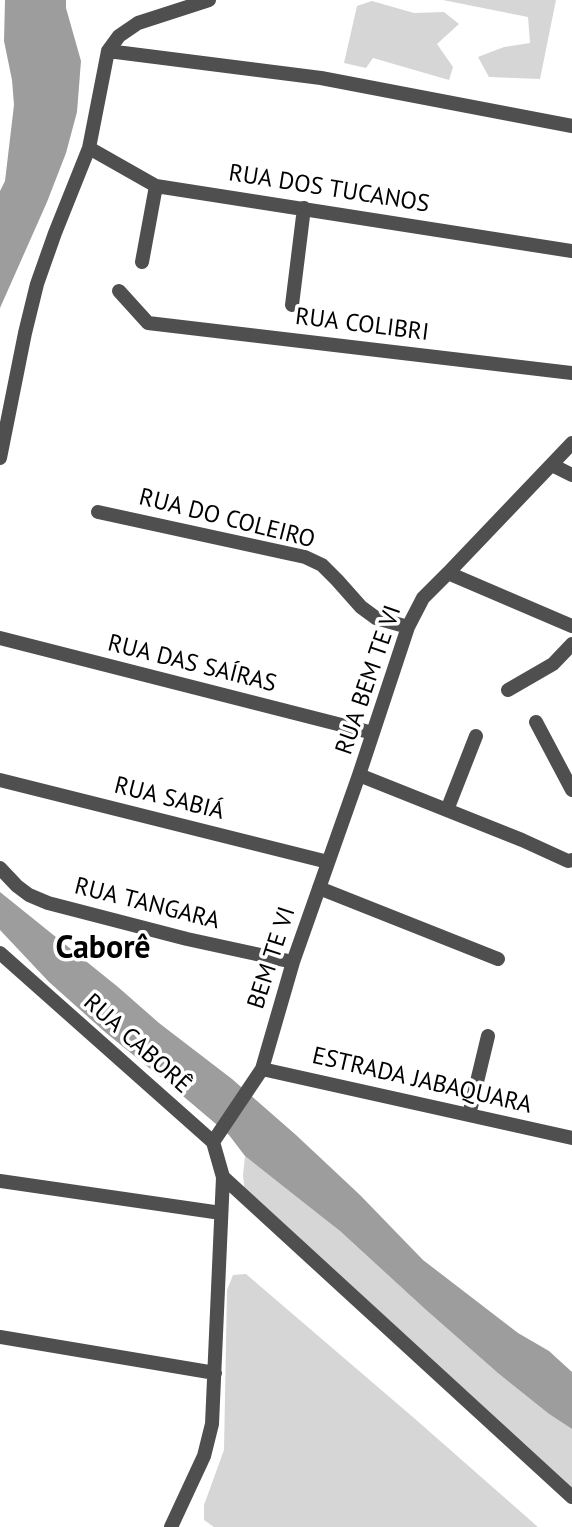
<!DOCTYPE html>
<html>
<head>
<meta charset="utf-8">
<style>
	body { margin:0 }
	canvas { display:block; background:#fff }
</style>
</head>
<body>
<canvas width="572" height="1527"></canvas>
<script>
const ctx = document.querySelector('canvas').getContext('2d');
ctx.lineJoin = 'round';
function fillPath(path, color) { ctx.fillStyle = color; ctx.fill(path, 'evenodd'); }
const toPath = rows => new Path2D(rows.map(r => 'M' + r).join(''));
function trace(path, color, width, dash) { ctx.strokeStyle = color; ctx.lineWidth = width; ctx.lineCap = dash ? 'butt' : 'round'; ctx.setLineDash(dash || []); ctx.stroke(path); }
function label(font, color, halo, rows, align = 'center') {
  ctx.font = font + ' "PT Sans",sans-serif'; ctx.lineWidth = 7; ctx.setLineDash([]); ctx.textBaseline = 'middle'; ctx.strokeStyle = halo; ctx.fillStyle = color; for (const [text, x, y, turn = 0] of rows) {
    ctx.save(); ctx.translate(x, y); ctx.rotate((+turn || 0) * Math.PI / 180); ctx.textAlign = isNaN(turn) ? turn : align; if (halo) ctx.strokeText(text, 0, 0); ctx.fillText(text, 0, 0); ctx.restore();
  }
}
fillPath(toPath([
	[443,0,556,0,540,79,489,77,478,57,504,47,530,43,528,17],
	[372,1,414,13,444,12,459,24,437,44,453,67,449,80,373,58,366,68,344,63,357,6],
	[245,1156,285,1186,340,1231,425,1309,499,1374,549,1414,572,1429,572,1493,245,1195,243,1175],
	[246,1274,414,1418,538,1527,214,1527,204,1520,204,1505,224,1450,227,1290,233,1275]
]), '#d6d6d6');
fillPath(toPath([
	[5,0,66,0,66,8,81,61,77,112,66,153,47,202,0,308,0,191,5,181,14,105,12,80,4,41],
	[0,892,118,987,159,1023,232,1079,296,1135,360,1195,423,1260,518,1333,549,1351,572,1372,572,1429,549,1414,499,1374,425,1309,340,1231,245,1156,229,1135,164,1080,105,1032,49,982,0,930]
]), '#9d9d9d');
trace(toPath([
	[108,51,321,78,572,126],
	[89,148,156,186,572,251],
	[142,262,156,186],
	[119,291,148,323,572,373],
	[292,305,304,208],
	[0,458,25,333,37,284,55,233,89,148,108,51,119,36,138,23,209,0],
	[552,465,572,475],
	[98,512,305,557,322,565,337,580,361,607,376,618,408,627],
	[448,573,572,626],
	[0,638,373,733],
	[508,690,553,664,572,644],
	[536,722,572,790],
	[359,775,522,840,568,861,572,860],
	[0,780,328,862],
	[447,810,476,736],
	[0,868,17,886,29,895,48,903,187,939,293,962],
	[319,888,498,959],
	[0,953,213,1142],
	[262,1069,572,1138],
	[469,1115,488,1036],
	[213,1142,262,1069,293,962,359,775,408,627,423,598,448,573,572,443],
	[223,1177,572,1497],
	[0,1181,221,1213],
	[0,1337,215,1373],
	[171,1527,204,1456,212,1424,223,1177,213,1142]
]), '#4f4f4f', 14);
label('24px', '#000', '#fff', [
	["RUA DOS TUCANOS",329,189,9],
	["RUA COLIBRI",362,325,7],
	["RUA DO COLEIRO",227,519,14],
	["RUA DAS SAÍRAS",192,664,14],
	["RUA BEM TE VI",369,680,-71],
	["RUA SABIÁ",169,799,14],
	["RUA TANGARA",147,904,14],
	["BEM TE VI",272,958,-72],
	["RUA CABORÊ",137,1044,42],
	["ESTRADA JABAQUARA",422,1081,13]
]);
label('bold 32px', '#000', '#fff', [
	["Caborê",103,949]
]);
</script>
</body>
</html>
